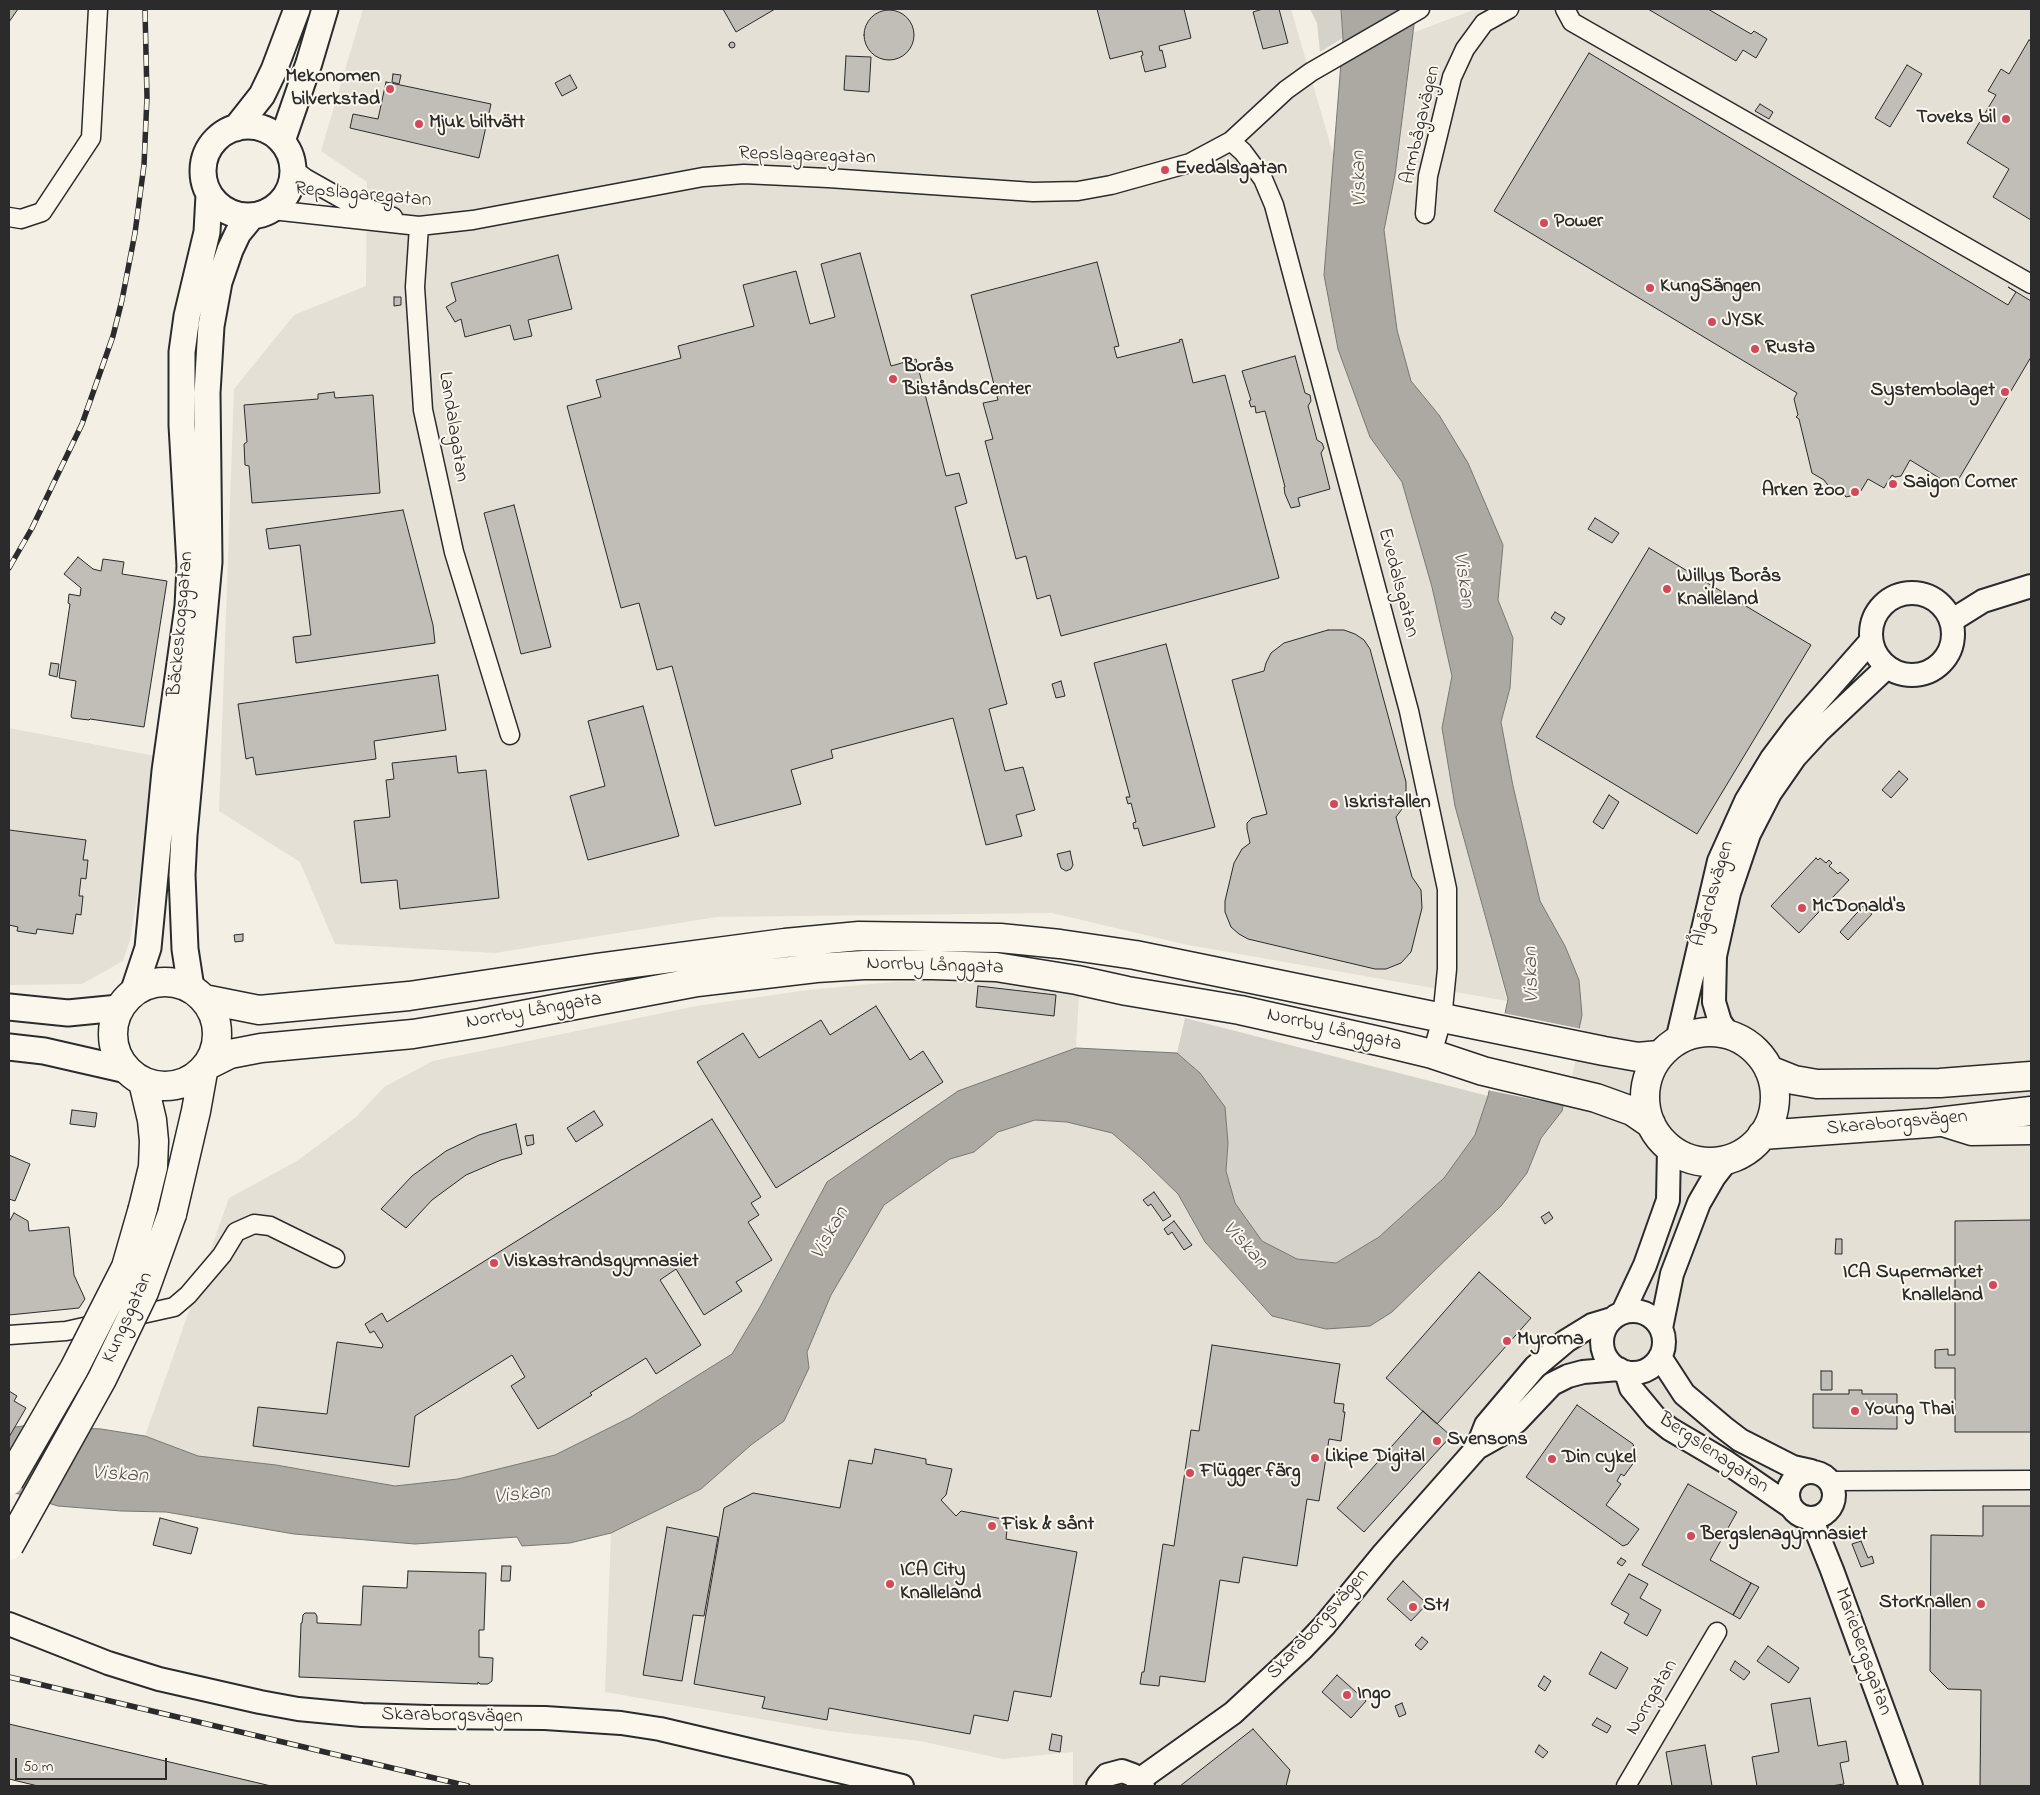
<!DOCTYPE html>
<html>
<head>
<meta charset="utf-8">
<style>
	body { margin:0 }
	#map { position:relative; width:2040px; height:1795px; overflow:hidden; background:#f3efe4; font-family:"Indie Flower",sans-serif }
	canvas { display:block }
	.frame { position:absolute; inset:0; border:10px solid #2b2b2b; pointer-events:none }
	.scale { position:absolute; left:15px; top:1758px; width:152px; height:22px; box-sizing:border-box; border:2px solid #2b2b2b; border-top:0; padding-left:6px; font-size:15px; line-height:18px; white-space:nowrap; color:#2b2b2b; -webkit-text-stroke:4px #fbf7ec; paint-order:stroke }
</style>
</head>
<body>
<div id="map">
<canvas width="2040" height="1795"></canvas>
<div class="frame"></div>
<div class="scale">50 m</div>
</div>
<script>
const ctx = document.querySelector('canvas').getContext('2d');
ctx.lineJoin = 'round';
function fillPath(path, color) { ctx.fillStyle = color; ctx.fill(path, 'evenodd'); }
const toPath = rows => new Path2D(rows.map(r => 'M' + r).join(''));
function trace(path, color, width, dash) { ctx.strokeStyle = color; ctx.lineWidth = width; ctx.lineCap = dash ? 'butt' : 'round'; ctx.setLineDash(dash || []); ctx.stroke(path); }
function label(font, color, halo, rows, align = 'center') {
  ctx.font = font + ' "Indie Flower",sans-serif'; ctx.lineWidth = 4; ctx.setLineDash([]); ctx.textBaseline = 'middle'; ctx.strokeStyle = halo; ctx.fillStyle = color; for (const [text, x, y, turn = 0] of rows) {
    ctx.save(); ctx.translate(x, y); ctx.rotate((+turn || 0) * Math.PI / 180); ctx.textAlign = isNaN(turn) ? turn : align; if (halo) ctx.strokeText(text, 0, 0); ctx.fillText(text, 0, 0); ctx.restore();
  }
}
fillPath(toPath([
	[363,9,1291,9,1334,157,1324,275,1370,437,1402,482,1432,587,1452,676,1442,728,1455,806,1507,1001,1188,945,1052,913,716,917,495,953,335,944,300,862,219,811,234,389,294,315,366,286,367,182,321,151],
	[1476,9,2031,9,2031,1786,1073,1786,1073,1752,1003,1759,920,1741,830,1731,605,1692,611,1533,701,1489,751,1445,784,1421,809,1368,807,1352,831,1295,884,1205,950,1159,974,1152,998,1132,1035,1120,1067,1122,1112,1133,1141,1158,1178,1194,1205,1242,1272,1316,1527,1173,1541,1138,1562,1111,1579,980,1565,946,1540,901,1513,786,1501,722,1510,688,1513,638,1498,600,1503,545,1439,415,1411,381,1397,330,1384,230,1395,175,1412,33],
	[9,728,160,757,130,940,123,961,82,984,9,985],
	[978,979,1059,987,1079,995,1076,1048,1004,1074,827,1182,760,1307,732,1354,631,1417,555,1455,458,1479,395,1486,276,1465,198,1456,145,1436,229,1198,297,1161,356,1117,384,1087,433,1061,696,1006,808,990,892,982]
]), '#e4e0d6');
fillPath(toPath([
	[1310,9,1341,9,1343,38,1320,52,1317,23],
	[1185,1018,1488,1096,1475,1135,1444,1178,1379,1237,1335,1263,1297,1259,1262,1241,1235,1203,1226,1171,1228,1143,1200,1073,1177,1053]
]), '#d5d2c9');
const water = toPath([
	[1341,9,1416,9,1395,175,1384,230,1397,330,1411,381,1439,415,1468,463,1503,545,1498,600,1513,638,1510,688,1501,722,1513,786,1540,901,1565,946,1579,980,1582,1015,1562,1111,1541,1138,1527,1173,1501,1206,1392,1312,1370,1326,1326,1329,1272,1316,1205,1242,1178,1194,1141,1158,1112,1133,1067,1122,1035,1120,998,1132,974,1152,950,1159,884,1205,831,1295,807,1352,809,1368,784,1421,751,1445,701,1489,611,1533,570,1543,522,1546,517,1537,415,1544,294,1534,166,1512,121,1511,58,1506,9,1491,9,1428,29,1425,101,1429,145,1436,198,1456,276,1465,395,1486,458,1479,555,1455,631,1417,732,1354,760,1307,827,1182,958,1091,1076,1048,1177,1053,1200,1073,1225,1107,1228,1143,1226,1171,1235,1203,1262,1241,1297,1259,1336,1263,1379,1237,1444,1178,1475,1135,1488,1096,1508,999,1455,806,1442,728,1452,676,1432,587,1402,482,1370,437,1338,349,1324,275,1343,38,1341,9]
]);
fillPath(water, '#aca9a2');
trace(water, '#787772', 1);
fillPath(toPath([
	[1503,1013,1582,1029,1566,1106,1487,1090]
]), '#f3efe4');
const building = toPath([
	[9,9,18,9,9,22,9,9],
	[723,9,775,9,736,32,723,9],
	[1097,9,1184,9,1191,38,1159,46,1160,51,1162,50,1166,67,1145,72,1141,56,1143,55,1142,51,1110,59,1097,9],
	[1263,9,1279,9,1288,43,1263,49,1253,12,1263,9],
	[1648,9,1708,9,1751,34,1754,31,1767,39,1756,58,1743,50,1736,61,1648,9],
	'864 35a25 25 0 1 1 50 0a25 25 0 1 1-50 0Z',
	[2029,40,2031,41,2031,220,1993,197,2009,169,1967,143,1996,95,1988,91,2001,69,2009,74,2029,40],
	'729 45a3 3 0 1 1 6 0a3 3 0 1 1-6 0Z',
	[1589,53,2008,305,2016,292,2008,287,2031,301,2031,357,1954,487,1910,460,1901,476,1895,477,1892,475,1884,488,1868,479,1859,494,1846,497,1840,489,1830,488,1824,480,1812,473,1799,419,1796,417,1798,415,1794,399,1797,393,1494,211,1589,53],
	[846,56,871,57,869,92,844,90,846,56],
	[1907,65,1922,74,1890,127,1875,118,1907,65],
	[393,74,401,75,399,84,392,82,393,74],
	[570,75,577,88,562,96,555,83,570,75],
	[386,82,491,104,479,158,350,128,353,114,378,119,386,82],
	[1760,104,1773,112,1769,119,1755,111,1760,104],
	[860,253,891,366,916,359,946,476,959,473,967,503,955,507,1007,704,989,709,1005,771,1023,767,1035,810,1016,815,1022,836,986,845,953,718,831,750,833,758,791,770,801,804,715,826,672,666,657,670,639,603,621,608,567,406,601,397,596,380,681,358,678,346,754,326,743,285,796,271,810,324,835,317,821,264,860,253],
	[558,255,572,309,528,320,532,336,514,340,510,325,465,337,461,319,455,322,446,307,456,301,451,283,558,255],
	[1097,262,1119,346,1114,347,1117,358,1180,342,1179,340,1182,339,1193,383,1225,375,1279,578,1061,636,1050,595,1037,599,1026,556,1016,559,985,441,993,439,983,403,998,400,971,295,1097,262],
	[394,297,401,297,401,305,394,306,394,297],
	[1295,356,1305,393,1310,395,1311,401,1308,406,1317,440,1322,443,1324,448,1321,453,1330,489,1298,498,1300,506,1291,508,1285,494,1284,487,1285,487,1265,411,1256,413,1255,406,1251,407,1249,401,1251,400,1242,371,1295,356],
	[334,392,335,398,373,395,380,493,252,503,249,466,245,465,244,444,247,442,244,405,318,399,318,394,334,392],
	[514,505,551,647,521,654,484,513,514,505],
	[403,510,433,625,435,643,296,663,293,637,311,635,300,545,269,549,266,529,403,510],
	[1595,518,1619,533,1612,543,1588,529,1595,518],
	[1649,548,1811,645,1697,834,1536,737,1649,548],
	[78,557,93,569,101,571,103,559,124,562,122,574,167,581,144,727,90,719,89,720,72,718,71,716,76,681,59,678,70,604,68,603,69,594,80,596,81,588,64,574,78,557],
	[1555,612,1565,618,1561,625,1551,618,1555,612],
	[1328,630,1344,630,1355,634,1364,640,1370,649,1406,782,1406,798,1402,809,1396,817,1412,877,1421,890,1422,908,1411,952,1401,963,1386,969,1375,969,1248,939,1239,934,1231,927,1225,912,1225,901,1234,863,1242,849,1250,843,1247,829,1247,823,1252,818,1267,814,1232,680,1264,671,1266,663,1271,653,1284,643,1328,630],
	[1166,644,1215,827,1143,846,1138,828,1134,829,1133,823,1136,822,1131,803,1128,804,1126,797,1130,797,1094,663,1166,644],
	[51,663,59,664,57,677,49,675,51,663],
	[438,675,446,730,374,741,376,759,256,775,253,757,246,759,238,704,438,675],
	[1061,681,1065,696,1056,698,1052,684,1061,681],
	[643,706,679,836,588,860,570,796,605,786,588,721,643,706],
	[456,756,458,773,486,770,499,898,400,909,397,880,361,883,354,821,390,817,386,780,394,779,392,763,456,756],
	[1899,771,1908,779,1891,798,1882,790,1899,771],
	[1609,795,1619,802,1603,829,1593,822,1609,795],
	[9,830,86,840,83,860,88,860,86,879,81,878,79,896,83,896,81,915,76,914,73,934,37,929,36,934,17,931,18,927,9,925,9,830],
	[1070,851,1073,865,1071,869,1066,871,1061,868,1057,854,1070,851],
	[1816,858,1818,860,1820,858,1826,863,1829,860,1832,863,1829,866,1838,874,1840,872,1849,880,1799,933,1771,906,1816,858],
	[1863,906,1872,914,1848,940,1840,932,1863,906],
	[243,934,243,941,235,942,234,935,243,934],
	[978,986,1056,995,1054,1016,976,1007,978,986],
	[876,1006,910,1060,923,1051,943,1082,776,1188,697,1062,743,1033,759,1058,821,1020,830,1035,876,1006],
	[72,1110,97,1113,95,1127,70,1124,72,1110],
	[594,1111,603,1125,576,1142,567,1128,594,1111],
	[712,1119,761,1197,751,1203,759,1215,748,1222,772,1260,736,1282,742,1291,704,1315,676,1269,660,1280,701,1345,656,1374,646,1358,590,1393,592,1395,538,1429,511,1386,525,1377,512,1355,415,1416,409,1467,253,1446,258,1407,327,1414,337,1342,382,1348,383,1345,374,1331,370,1333,365,1324,382,1313,387,1322,712,1119],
	[516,1124,522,1154,501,1160,466,1175,432,1200,406,1228,381,1209,412,1176,446,1151,479,1135,516,1124],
	[533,1135,534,1144,527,1146,525,1136,533,1135],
	[9,1155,30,1164,15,1201,9,1199,9,1155],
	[1154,1192,1171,1216,1163,1221,1151,1204,1148,1206,1143,1200,1154,1192],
	[1549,1212,1553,1218,1545,1224,1541,1217,1549,1212],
	[14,1213,28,1221,29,1231,69,1227,74,1275,85,1299,79,1308,9,1315,9,1222,14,1213],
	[2031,1220,2031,1432,1955,1432,1955,1368,1935,1368,1935,1350,1948,1349,1948,1355,1955,1355,1955,1221,2031,1220],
	[1174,1221,1192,1245,1184,1250,1172,1232,1168,1235,1164,1229,1174,1221],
	[1836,1239,1842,1239,1842,1254,1835,1254,1836,1239],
	[1479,1272,1531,1318,1437,1424,1386,1378,1479,1272],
	[1212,1345,1340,1364,1334,1403,1344,1404,1343,1412,1345,1412,1341,1441,1329,1439,1319,1501,1307,1499,1297,1566,1243,1557,1239,1583,1220,1580,1205,1682,1160,1676,1159,1686,1140,1684,1142,1672,1144,1672,1163,1544,1174,1546,1191,1430,1199,1431,1212,1345],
	[1821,1371,1832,1371,1832,1390,1821,1390,1821,1371],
	[1849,1390,1862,1390,1862,1394,1897,1394,1897,1429,1813,1428,1813,1394,1849,1394,1849,1390],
	[9,1391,17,1396,14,1401,26,1408,9,1437,9,1391],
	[1577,1405,1633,1444,1637,1458,1624,1476,1621,1474,1617,1481,1621,1484,1606,1505,1639,1529,1628,1544,1623,1546,1526,1477,1577,1405],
	[1423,1411,1451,1436,1364,1532,1337,1508,1423,1411],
	[875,1449,926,1459,926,1464,952,1469,946,1495,941,1500,956,1516,961,1511,1008,1520,1006,1539,1077,1552,1051,1697,1014,1691,1008,1721,974,1715,970,1734,829,1708,827,1720,762,1708,765,1697,694,1684,724,1508,753,1493,840,1508,849,1460,872,1464,875,1449],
	[1688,1484,1737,1512,1710,1560,1751,1583,1733,1615,1642,1565,1688,1484],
	[1983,1506,2031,1506,2031,1786,1980,1786,1981,1690,1948,1689,1930,1671,1931,1535,1983,1536,1983,1506],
	[160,1518,198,1528,191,1554,153,1545,160,1518],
	[667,1527,718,1537,704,1616,693,1615,682,1681,643,1675,667,1527],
	[1861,1541,1868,1558,1872,1556,1874,1563,1861,1567,1852,1544,1861,1541],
	[1621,1558,1626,1561,1622,1566,1617,1563,1621,1558],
	[502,1566,511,1566,510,1581,501,1581,502,1566],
	[408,1571,486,1573,484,1630,479,1630,479,1657,493,1658,492,1681,488,1684,480,1684,478,1682,478,1684,299,1677,301,1623,302,1623,303,1615,305,1613,315,1613,317,1616,317,1623,361,1625,363,1586,407,1588,408,1571],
	[1629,1574,1648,1584,1640,1598,1661,1610,1647,1636,1624,1623,1629,1614,1611,1604,1629,1574],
	[1403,1581,1427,1604,1411,1621,1387,1599,1403,1581],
	[1751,1583,1759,1587,1740,1619,1733,1615,1751,1583],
	[1881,1599,1888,1599,1889,1608,1881,1608,1881,1599],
	[1422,1637,1428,1642,1421,1650,1415,1645,1422,1637],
	[1768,1646,1799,1668,1789,1683,1757,1661,1768,1646],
	[1601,1652,1628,1668,1616,1689,1589,1674,1601,1652],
	[1735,1661,1750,1672,1744,1680,1730,1670,1735,1661],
	[1337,1675,1366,1701,1351,1718,1322,1692,1337,1675],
	[1544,1676,1551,1681,1545,1691,1538,1686,1544,1676],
	[1810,1698,1818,1746,1846,1741,1849,1761,1840,1763,1844,1784,1831,1786,1757,1786,1752,1757,1779,1752,1771,1704,1810,1698],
	[1402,1703,1406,1714,1399,1717,1395,1706,1402,1703],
	[1597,1718,1611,1726,1607,1733,1592,1725,1597,1718],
	[9,1724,271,1786,38,1786,9,1779,9,1724],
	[1253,1729,1290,1770,1286,1786,1180,1786,1253,1729],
	[1052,1734,1062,1736,1060,1752,1049,1750,1052,1734],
	[1539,1745,1548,1752,1543,1758,1535,1752,1539,1745],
	[1705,1745,1712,1786,1672,1786,1666,1752,1705,1745]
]);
fillPath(building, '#c0beb6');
trace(building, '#2b2b2b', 1);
const minor = toPath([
	[1565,9,1572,22,2031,284],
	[1231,141,1243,152,1263,179,1274,205,1409,711,1447,889,1447,969,1442,1019,1432,1054],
	[293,169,305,178,344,200,393,217],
	[272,210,419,226,473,220,703,177,744,174,828,178,1033,192,1078,191,1111,185,1190,163,1231,141,1286,90,1311,72,1420,9],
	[1425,214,1428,176,1452,77,1465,49,1484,23,1509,9],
	[9,217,21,219,42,212,91,138,98,9],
	[419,226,415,287,423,410,454,552,510,735],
	[1939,1126,1971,1136,2031,1135],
	[9,1335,66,1331,174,1307,188,1295,222,1255,236,1232,254,1224,270,1226,335,1258],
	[1831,1481,2031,1480],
	[1626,1786,1717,1632]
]);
const tertiary = toPath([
	'1871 634a41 41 0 1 1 82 0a41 41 0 1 1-82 0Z',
	[1951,621,1983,601,2031,586],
	[1729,1035,1720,1022,1714,1002,1715,956,1729,893,1749,834,1770,793,1795,757,1819,731,1887,667],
	[1677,1041,1719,861,1746,801,1772,758,1796,726,1870,642],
	'1602 1342a31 31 0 1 1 62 0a31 31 0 1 1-62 0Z',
	[1623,1312,1645,1265,1668,1200,1669,1148],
	[1661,1328,1672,1274,1699,1203,1714,1177,1728,1159],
	[1660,1357,1684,1394,1723,1427,1740,1440,1793,1467,1811,1471],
	[1626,1372,1631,1388,1655,1417,1670,1429,1726,1462,1790,1506],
	[1477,1448,1486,1425,1535,1367,1566,1341,1592,1325,1612,1319],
	'1788 1495a23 23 0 1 1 46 0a23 23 0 1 1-46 0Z',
	[1811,1518,1832,1570,1911,1786],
	[9,1624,108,1663,159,1679,260,1702,298,1709,362,1715,429,1717,545,1718,621,1723,660,1729,902,1786],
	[1139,1780,1233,1713,1302,1649,1324,1626,1384,1553,1477,1448,1500,1435,1517,1421,1552,1384,1568,1376,1583,1372,1619,1369],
	[1098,1786,1107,1775,1122,1771,1133,1775,1143,1786]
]);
const secondary = toPath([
	'203 171a45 45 0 1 1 90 0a45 45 0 1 1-90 0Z',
	[236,128,262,95,274,70,297,9],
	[282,141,309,63,325,9],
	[191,988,185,949,182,875,184,835,209,562,207,393,211,326,219,282,230,250,238,233,252,216],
	[133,993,148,948,165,771,188,606,190,566,182,425,182,352,187,316,207,232,209,195],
	[9,1007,68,1013,119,1008],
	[9,1047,44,1051,127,1070]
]);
const primary = toPath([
	'113 1034a52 52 0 1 1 104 0a52 52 0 1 1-104 0Z',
	[204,999,259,1010,409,996,596,968,785,943,859,936,1000,938,1060,944,1135,955,1604,1051,1638,1057,1659,1055],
	'1645 1097a65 65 0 1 1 130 0a65 65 0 1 1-130 0Z',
	[208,1065,230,1054,261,1048,413,1034,480,1023,697,982,816,968,864,965,933,965,996,967,1077,980,1127,991,1240,1010,1383,1042,1432,1054,1483,1071,1596,1098,1632,1111,1651,1124],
	[1769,1070,1794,1080,1817,1084,1940,1083,2031,1076],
	[1762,1135,1929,1123,2031,1111],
	[143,1208,153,1167,154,1141,152,1120,143,1082],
	[172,1214,196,1111,203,1072]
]);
trace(minor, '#2b2b2b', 21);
trace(tertiary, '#2b2b2b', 26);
trace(secondary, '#2b2b2b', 29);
trace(primary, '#2b2b2b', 31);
trace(minor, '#fbf7ec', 18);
trace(tertiary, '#fbf7ec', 22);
trace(secondary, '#fbf7ec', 25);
trace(primary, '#fbf7ec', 28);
const rail = toPath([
	[9,568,32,528,82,424,113,336,122,300,135,233,144,165,147,97,145,9],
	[9,1677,468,1786]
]);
trace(rail, '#2b2b2b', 5.5);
trace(rail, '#fbf7ec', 4, [11]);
const primaryBridge = toPath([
	[9,1481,74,1369,126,1267,143,1208],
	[9,1546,102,1379,144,1292,172,1214]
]);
trace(primaryBridge, '#2b2b2b', 31, []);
trace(primaryBridge, '#fbf7ec', 28);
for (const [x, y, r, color] of [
	[390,89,5,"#d1495b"],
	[2006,119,5,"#d1495b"],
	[419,124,5,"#d1495b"],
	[1165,170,5,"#d1495b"],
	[1544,223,5,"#d1495b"],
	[1650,288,5,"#d1495b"],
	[1712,322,5,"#d1495b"],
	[1755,349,5,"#d1495b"],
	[893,379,5,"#d1495b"],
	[2005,392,5,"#d1495b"],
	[1893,484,5,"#d1495b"],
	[1855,492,5,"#d1495b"],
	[1667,589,5,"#d1495b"],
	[1334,804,5,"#d1495b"],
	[1802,908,5,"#d1495b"],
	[494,1263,5,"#d1495b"],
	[1993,1285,5,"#d1495b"],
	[1507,1341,5,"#d1495b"],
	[1855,1411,5,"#d1495b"],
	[1437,1441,5,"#d1495b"],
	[1315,1458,5,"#d1495b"],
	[1552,1459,5,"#d1495b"],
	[1190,1473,5,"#d1495b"],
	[992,1526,5,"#d1495b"],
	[1691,1536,5,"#d1495b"],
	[890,1584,5,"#d1495b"],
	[1981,1604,5,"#d1495b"],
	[1413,1607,5,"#d1495b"],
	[1347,1695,5,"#d1495b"]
]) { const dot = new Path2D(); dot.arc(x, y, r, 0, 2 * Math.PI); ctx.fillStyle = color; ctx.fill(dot); trace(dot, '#fbf7ec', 2); }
label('bold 20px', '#2b2b2b', '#fbf7ec', [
	["Mekonomen",380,78,"right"],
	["bilverkstad",380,101,"right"],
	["Toveks bil",1996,119,"right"],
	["Mjuk biltvätt",429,124],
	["Evedalsgatan",1175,170],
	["Power",1554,223],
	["KungSängen",1660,288],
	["JYSK",1722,322],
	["Rusta",1765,349],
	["Borås",903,368],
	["BiståndsCenter",903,391],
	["Systembolaget",1995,392,"right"],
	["Saigon Corner",1903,484],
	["Arken Zoo",1845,492,"right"],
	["Willys Borås",1677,578],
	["Knalleland",1677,601],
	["Iskristallen",1344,804],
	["McDonald's",1812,908],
	["Viskastrandsgymnasiet",504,1263],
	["ICA Supermarket",1983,1274,"right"],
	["Knalleland",1983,1297,"right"],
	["Myrorna",1517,1341],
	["Young Thai",1865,1411],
	["Svensons",1447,1441],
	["Likipe Digital",1325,1458],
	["Din cykel",1562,1459],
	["Flügger färg",1200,1473],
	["Fisk & sånt",1002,1526],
	["Bergslenagymnasiet",1701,1536],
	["ICA City",900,1572],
	["Knalleland",900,1595],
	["StorKnallen",1971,1604,"right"],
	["St1",1423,1607],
	["Ingo",1357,1695]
], 'left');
label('20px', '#2b2b2b', '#fbf7ec', [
	["Armbågavägen",1422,125,-77],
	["Repslagaregatan",807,157,2],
	["Repslagaregatan",363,196,5],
	["Landalagatan",452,427,81],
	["Evedalsgatan",1397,583,75],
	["Bäckeskogsgatan",182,624,-85],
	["Ålgårdsvägen",1714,894,-74],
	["Norrby Långgata",935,967,2],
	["Norrby Långgata",534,1012,-10],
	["Norrby Långgata",1334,1031,13],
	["Skaraborgsvägen",1897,1124,-5],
	["Kungsgatan",129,1318,-66],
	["Bergslenagatan",1713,1454,34],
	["Skaraborgsvägen",1319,1625,-48],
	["Mariebergsgatan",1862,1652,70],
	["Norrgatan",1653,1698,-60],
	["Skaraborgsvägen",452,1717,1]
]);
label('italic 21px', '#585755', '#fbf7ec', [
	["Viskan",1361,179,-92],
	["Viskan",1462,580,81],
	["Viskan",1533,975,-92],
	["Viskan",831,1234,-61],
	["Viskan",1244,1246,47],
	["Viskan",120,1476,3],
	["Viskan",522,1496,-6]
]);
</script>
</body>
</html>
